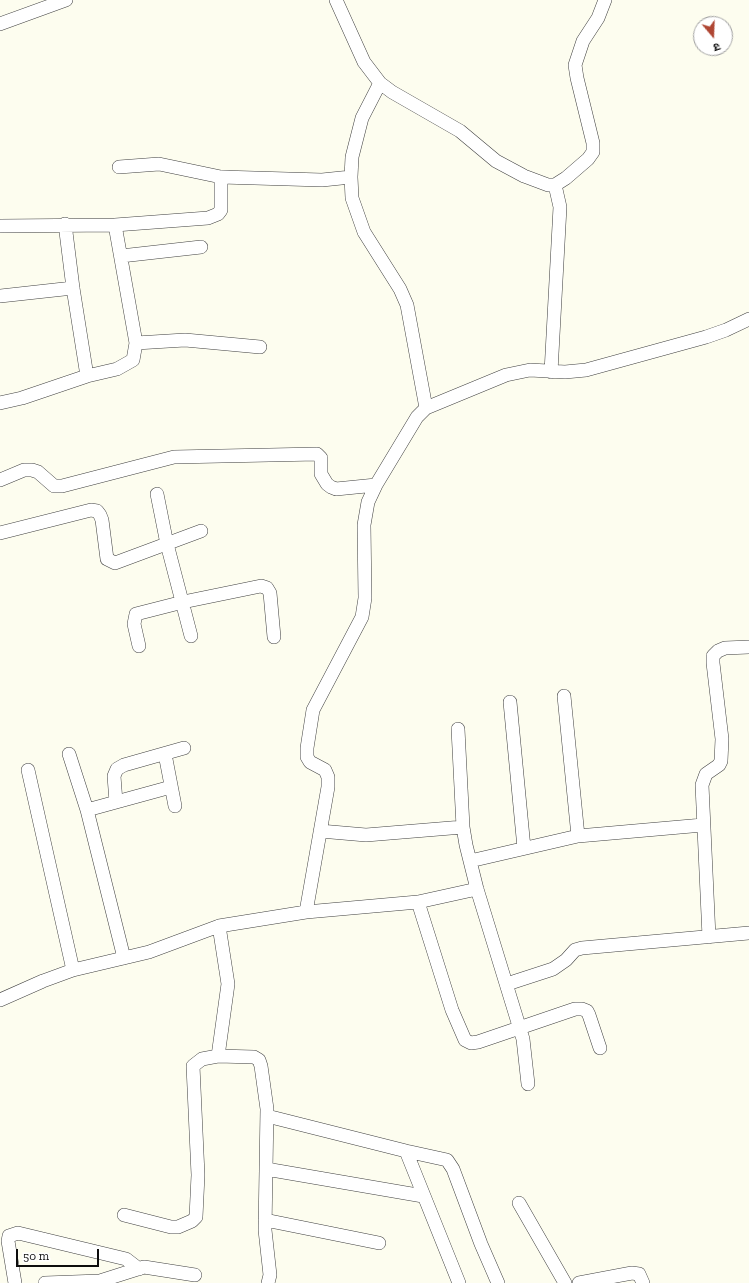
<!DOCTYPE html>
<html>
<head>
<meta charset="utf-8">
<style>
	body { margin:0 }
	#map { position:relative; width:749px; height:1283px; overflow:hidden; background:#fdfdef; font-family:"Zilla Slab","Noto Sans Devanagari",serif }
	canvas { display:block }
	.north { position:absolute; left:693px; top:16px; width:40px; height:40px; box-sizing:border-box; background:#fff; border:1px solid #9e9e9e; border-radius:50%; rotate:161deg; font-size:11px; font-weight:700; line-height:16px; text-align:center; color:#0d0d0d }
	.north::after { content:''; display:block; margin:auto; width:14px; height:18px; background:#af4633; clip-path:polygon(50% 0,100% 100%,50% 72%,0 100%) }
	.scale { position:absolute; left:16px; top:1249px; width:83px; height:18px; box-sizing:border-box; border:2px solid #0d0d0d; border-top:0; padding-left:5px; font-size:12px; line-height:14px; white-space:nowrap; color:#0d0d0d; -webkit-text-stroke:3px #fff; paint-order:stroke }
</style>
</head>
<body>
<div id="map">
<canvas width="749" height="1283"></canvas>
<div class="north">उ</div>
<div class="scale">50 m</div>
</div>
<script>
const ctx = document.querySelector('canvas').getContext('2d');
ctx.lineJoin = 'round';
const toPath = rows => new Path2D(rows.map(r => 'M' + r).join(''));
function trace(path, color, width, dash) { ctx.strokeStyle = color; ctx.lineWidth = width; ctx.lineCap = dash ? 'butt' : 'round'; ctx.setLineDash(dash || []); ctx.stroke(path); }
const street = toPath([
	[336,0,364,62,380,83,392,92,460,131,496,161,524,176,548,185,555,185,566,178,588,159,593,152,593,143,577,78,575,65,583,41,598,18,605,0],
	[0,24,66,0],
	[380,83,362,118,352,157,351,177,352,198,364,232,400,289,407,305,426,408],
	[119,167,159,164,221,177,322,180,351,177],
	[65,224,73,288,87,376],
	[0,226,115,225,208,218,218,214,221,210,221,177],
	[121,256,201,247],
	[0,296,73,288],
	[136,343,185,340,260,347],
	[551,372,560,207,555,185],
	[0,403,22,398,87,376,117,369,133,360,136,343,115,225],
	[0,480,24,470,32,470,38,472,54,486,62,486,174,457,317,454,321,458,321,474,327,484,331,487,336,489,376,485],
	[157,494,167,544,191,636],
	[0,533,91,510,97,511,100,515,102,520,107,559,115,563,201,531],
	[139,646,134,624,136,614,183,602,261,586,267,588,270,593,274,637],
	[564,696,578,836],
	[510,702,524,848],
	[458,729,463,827,466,845,477,889,523,1039,528,1084],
	[69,754,87,810,124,958],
	[165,754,175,806],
	[28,770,73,970],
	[116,802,114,776,117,769,124,765,184,748],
	[87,810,171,787],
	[320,831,366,835,463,827],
	[470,861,578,836,703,825],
	[418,902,452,1010,465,1040,471,1043,478,1042,575,1009,582,1009,587,1011,589,1015,600,1048],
	[306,912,328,787,328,777,325,770,310,762,307,757,307,748,313,710,362,617,365,598,364,525,368,502,376,485,417,417,426,408,506,375,530,370,565,372,586,370,706,337,726,330,749,319],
	[709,937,702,785,706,774,719,765,721,761,722,739,713,663,713,656,718,651,725,648,749,647],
	[507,984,553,969,566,960,575,950,582,948,749,933],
	[0,1000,43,981,73,970,149,952,219,926,306,912,418,902,477,889],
	[218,1056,228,984,219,926],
	[267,1116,406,1151,447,1160,453,1169,481,1244,498,1283],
	[406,1151,459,1283],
	[266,1169,423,1196],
	[519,1203,565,1283],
	[124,1215,171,1227,178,1227,192,1221,196,1217,198,1175,193,1066,202,1059,218,1056,254,1057,259,1060,261,1066,267,1109,265,1230,270,1275,268,1283],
	[265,1220,379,1243],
	[15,1283,8,1241,9,1236,18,1233,126,1259,139,1269],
	[45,1283,100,1281,144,1267,195,1275],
	[579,1283,632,1273,639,1274,643,1283]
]);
trace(street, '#404040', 14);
trace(street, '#fff', 13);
</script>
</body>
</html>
